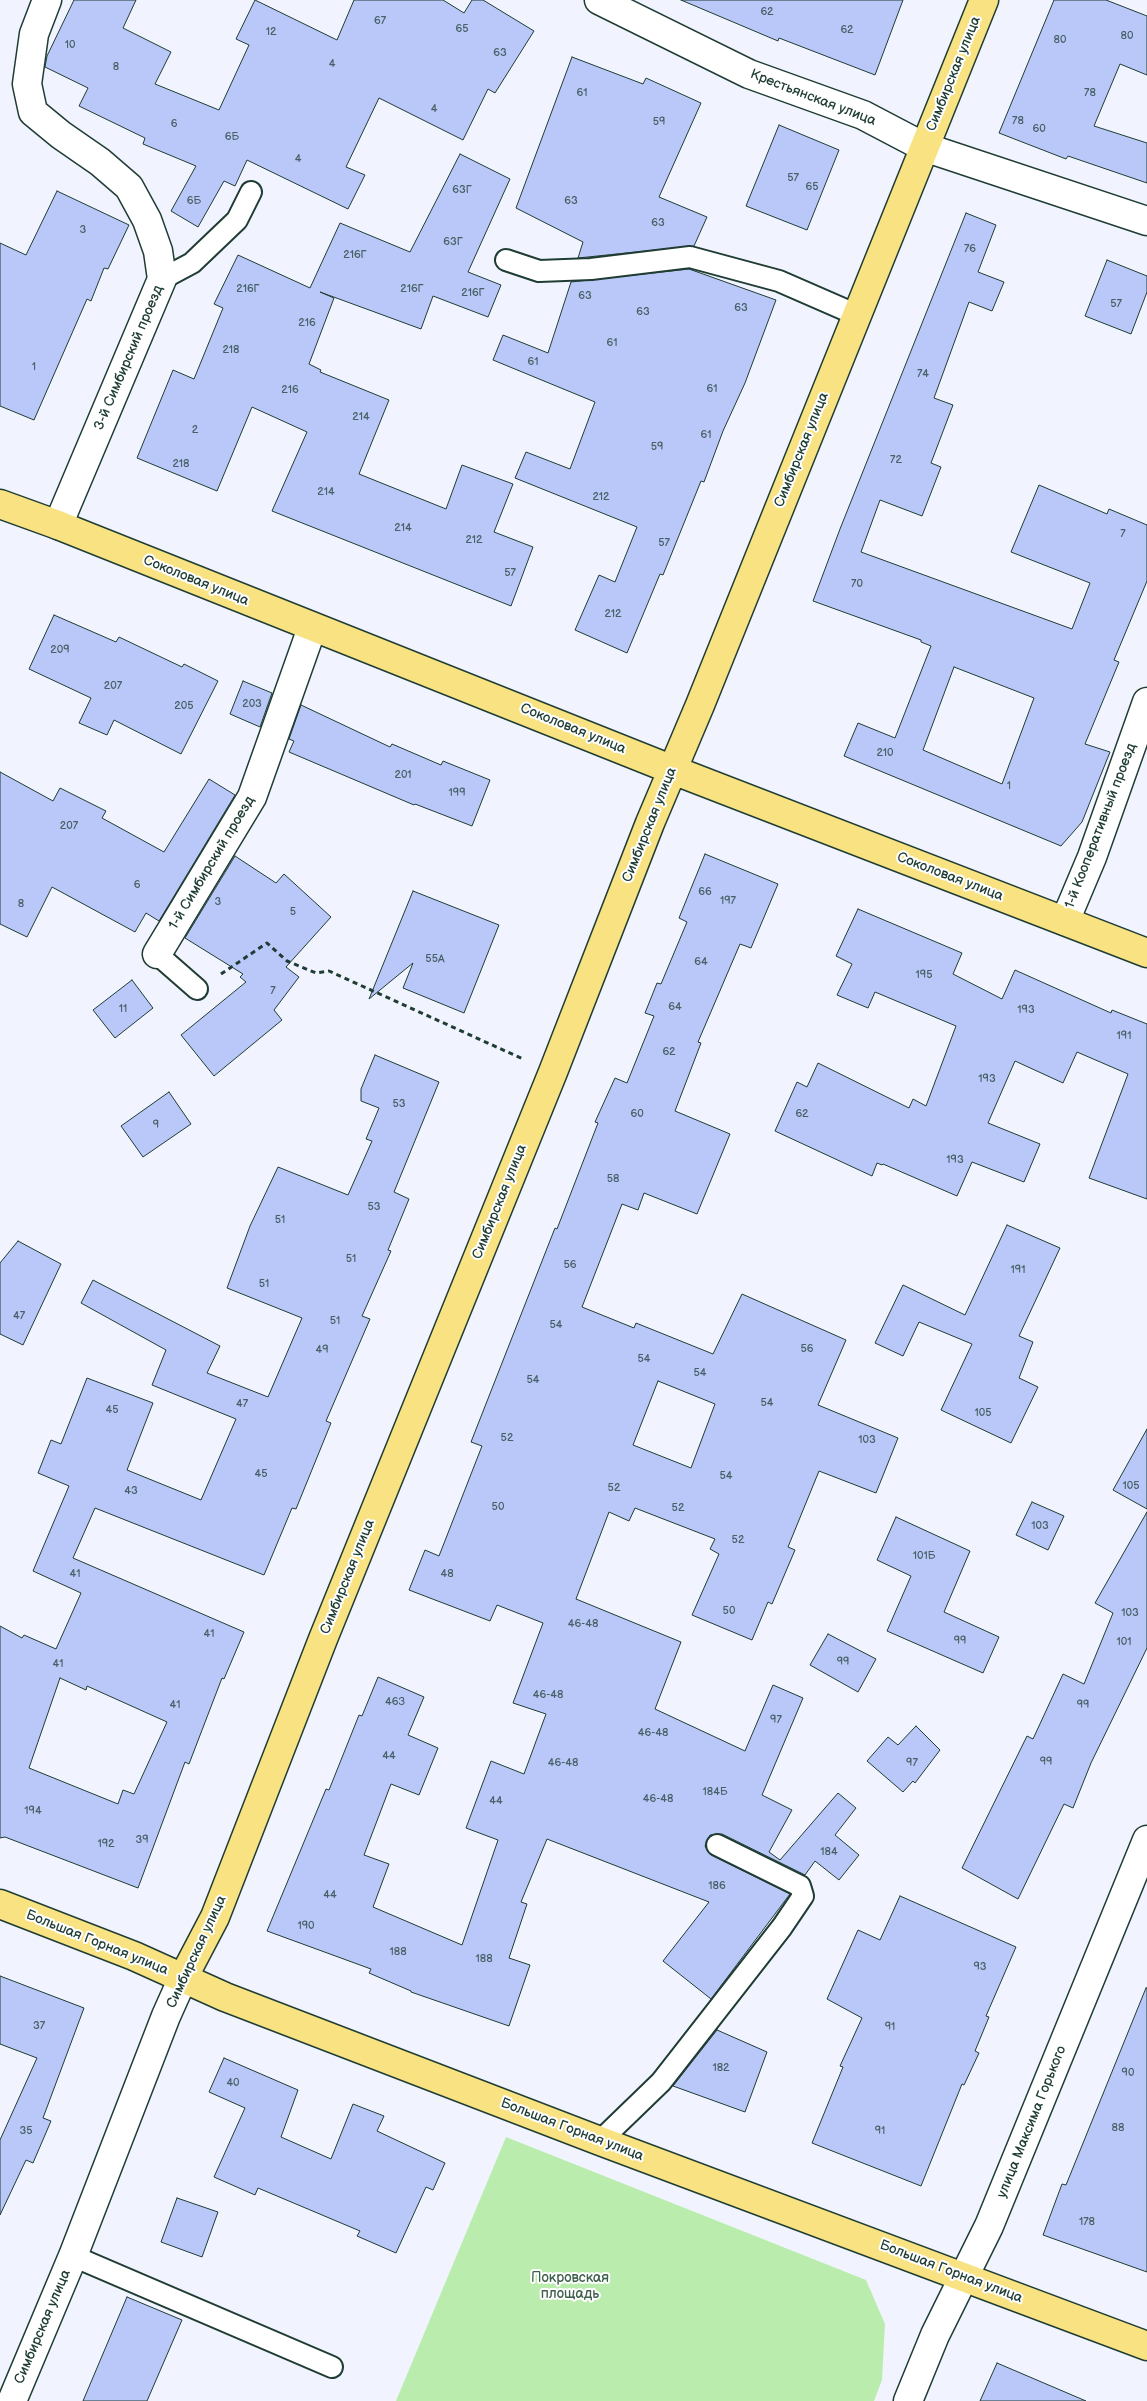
<!DOCTYPE html>
<html>
<head>
<meta charset="utf-8">
<style>
	body { margin:0 }
	canvas { display:block; background:#f1f4fe }
</style>
</head>
<body>
<canvas width="1147" height="2401"></canvas>
<script>
const ctx = document.querySelector('canvas').getContext('2d');
ctx.lineJoin = 'round';
function fillPath(path, color) { ctx.fillStyle = color; ctx.fill(path, 'evenodd'); }
const toPath = rows => new Path2D(rows.map(r => 'M' + r).join(''));
function trace(path, color, width, dash) { ctx.strokeStyle = color; ctx.lineWidth = width; ctx.lineCap = dash ? 'butt' : 'round'; ctx.setLineDash(dash || []); ctx.stroke(path); }
function label(font, color, halo, rows, align = 'center') {
  ctx.font = font + ' "Balsamiq Sans",sans-serif'; ctx.lineWidth = 4; ctx.setLineDash([]); ctx.textBaseline = 'middle'; ctx.strokeStyle = halo; ctx.fillStyle = color; for (const [text, x, y, turn = 0] of rows) {
    ctx.save(); ctx.translate(x, y); ctx.rotate((+turn || 0) * Math.PI / 180); ctx.textAlign = isNaN(turn) ? turn : align; if (halo) ctx.strokeText(text, 0, 0); ctx.fillText(text, 0, 0); ctx.restore();
  }
}
fillPath(toPath([
	[506,2137,866,2280,885,2324,882,2380,874,2401,396,2401]
]), '#baedad');
const building = toPath([
	[74,0,136,0,123,28,171,52,155,84,219,110,249,45,236,39,255,0,337,40,354,0,443,0,464,13,472,0,483,0,534,31,495,93,488,89,463,140,379,98,346,167,365,175,348,209,247,160,235,186,224,181,198,227,171,211,196,166,143,144,145,138,79,106,88,88,45,67,47,56,74,0],
	[681,0,903,0,875,75,779,38,778,41,681,0],
	[1054,0,1106,0,1147,16,1147,75,1120,64,1094,126,1147,143,1147,183,1068,156,1066,159,999,133,1054,0],
	[572,57,643,84,646,78,701,103,659,197,707,217,694,246,578,258,583,242,516,208,572,57],
	[779,125,839,150,807,230,746,206,779,125],
	[460,154,510,179,468,272,501,285,488,317,433,296,421,329,320,292,334,298,309,364,321,370,320,372,389,400,359,474,446,509,462,465,513,484,494,532,533,547,511,606,272,511,307,432,252,407,217,491,137,458,173,370,194,379,223,308,214,304,238,255,310,288,340,223,410,252,460,154],
	[57,191,129,225,108,269,104,268,91,301,87,299,34,420,0,406,0,243,26,255,57,191],
	[966,213,996,225,978,272,1004,282,992,311,969,302,934,398,953,405,931,463,941,467,922,516,880,500,861,552,1072,629,1090,583,1011,552,1039,485,1107,514,1109,509,1147,525,1147,581,1114,660,1119,662,1085,744,1110,752,1082,822,1061,846,844,756,858,723,895,738,931,646,921,642,921,640,813,601,840,529,966,213],
	[954,667,1034,698,1002,784,923,750,954,667],
	[1107,260,1147,276,1147,292,1131,334,1085,316,1107,260],
	[689,269,776,300,745,383,723,431,704,482,701,481,663,575,660,574,627,653,575,630,599,575,615,582,637,527,515,478,526,452,570,469,595,402,493,360,503,335,548,353,571,282,689,269],
	[54,615,116,642,119,637,182,667,184,664,218,681,181,754,114,720,107,735,79,723,91,698,29,669,54,615],
	[243,681,272,693,260,727,230,714,243,681],
	[301,705,390,747,392,744,441,765,443,761,490,780,472,826,415,804,414,805,289,752,294,741,289,739,301,705],
	[0,772,53,801,60,788,106,811,102,818,164,852,209,779,235,795,159,921,146,913,135,932,52,887,27,937,0,924,0,772],
	[705,854,778,884,751,948,740,944,698,1042,701,1043,675,1111,730,1134,697,1214,644,1193,638,1210,622,1204,582,1307,634,1328,636,1323,713,1354,742,1294,846,1340,818,1405,898,1438,876,1493,819,1471,788,1547,795,1550,772,1604,768,1602,752,1640,692,1615,719,1554,710,1549,715,1539,635,1508,629,1521,609,1512,576,1599,681,1642,655,1709,745,1751,773,1685,803,1698,762,1795,792,1810,769,1852,780,1860,838,1793,856,1808,835,1835,859,1855,839,1880,815,1861,805,1875,722,1834,710,1835,705,1846,711,1855,790,1894,711,1999,663,1961,709,1902,547,1839,521,1902,527,1904,509,1958,530,1965,509,2026,411,1992,411,1991,369,1973,371,1969,267,1931,326,1789,329,1790,359,1715,362,1716,378,1677,424,1697,408,1735,438,1748,419,1795,391,1784,364,1855,389,1864,373,1907,462,1945,498,1840,466,1828,491,1761,524,1774,546,1714,513,1703,543,1623,497,1605,490,1621,409,1590,425,1550,439,1556,482,1446,471,1442,555,1228,557,1229,598,1123,595,1122,615,1078,627,1083,654,1016,645,1013,657,983,661,984,687,922,679,918,705,854],
	[658,1381,715,1404,691,1468,633,1445,658,1381],
	[235,856,276,883,284,874,331,917,286,967,299,977,274,1010,282,1020,214,1076,181,1035,246,982,240,977,243,974,185,938,235,856],
	[413,891,499,925,464,1013,403,988,413,963,369,999,413,891],
	[858,909,962,953,953,974,1002,999,1015,970,1111,1013,1112,1010,1147,1024,1147,1199,1089,1178,1128,1074,1077,1052,1063,1083,1015,1061,988,1123,1040,1144,1024,1182,972,1162,957,1196,883,1164,882,1165,877,1163,872,1176,775,1131,797,1082,807,1087,818,1063,909,1108,913,1099,926,1106,956,1026,875,992,868,1008,837,995,852,964,836,956,858,909],
	[132,980,153,1008,115,1038,93,1010,132,980],
	[375,1055,439,1082,394,1192,409,1199,388,1250,391,1251,362,1316,370,1319,326,1421,331,1423,296,1509,292,1508,264,1575,95,1508,73,1558,244,1632,224,1679,222,1678,189,1764,185,1762,138,1888,5,1837,0,1838,0,1626,22,1638,24,1635,56,1649,81,1593,33,1571,69,1486,38,1473,51,1440,61,1444,87,1378,153,1403,127,1470,201,1500,236,1419,152,1385,166,1350,81,1303,93,1280,220,1346,207,1373,268,1397,302,1318,227,1288,250,1226,278,1167,348,1195,372,1141,366,1139,379,1108,361,1101,361,1089,375,1055],
	[60,1678,86,1690,87,1686,167,1722,134,1794,123,1790,118,1804,29,1768,60,1678],
	[169,1092,191,1124,143,1157,121,1126,169,1092],
	[1007,1225,1060,1248,1019,1336,1033,1342,1019,1378,1038,1387,1011,1443,941,1410,972,1344,919,1322,903,1356,875,1343,903,1285,965,1315,1007,1225],
	[18,1241,61,1264,23,1345,0,1334,0,1263,18,1241],
	[1147,1429,1147,1509,1113,1490,1147,1429],
	[1032,1502,1064,1516,1048,1550,1016,1535,1032,1502],
	[1147,1512,1147,1648,1091,1763,1073,1808,1064,1804,1018,1899,962,1868,1027,1736,1033,1739,1063,1674,1084,1684,1113,1613,1095,1603,1147,1512],
	[896,1517,970,1551,944,1612,999,1637,983,1673,887,1631,911,1576,877,1560,896,1517],
	[828,1634,876,1659,858,1692,810,1665,828,1634],
	[916,1726,940,1750,915,1783,913,1781,903,1792,867,1761,888,1737,898,1745,916,1726],
	[900,1896,1016,1947,986,2016,989,2017,975,2051,979,2053,964,2085,962,2084,921,2186,812,2143,843,2067,840,2066,862,2018,827,1999,858,1930,880,1940,900,1896],
	[0,1976,84,2008,43,2118,51,2121,33,2163,26,2160,0,2215,0,2140,37,2058,0,2044,0,1976],
	[1146,1988,1147,1988,1147,2272,1043,2235,1062,2184,1066,2185,1146,1988],
	[717,2030,767,2052,745,2112,673,2086,717,2030],
	[224,2058,298,2090,281,2137,331,2159,353,2104,384,2116,377,2131,445,2163,433,2190,426,2187,396,2253,357,2236,360,2231,258,2188,255,2195,214,2177,245,2108,209,2092,224,2058],
	[177,2198,218,2212,202,2257,161,2242,177,2198],
	[127,2297,182,2320,147,2401,83,2401,127,2297],
	[997,2363,1086,2401,980,2401,997,2363]
]);
fillPath(building, '#b9c8f8');
trace(building, '#1f3d34', 1);
const lane = toPath([
	[506,260,539,271,591,269,690,257,779,281,857,315],
	[162,279,192,263,237,220,251,192],
	[157,954,197,989],
	[600,2141,661,2082,782,1927,803,1896,800,1886,717,1845],
	[73,2256,332,2367]
]);
const street = toPath([
	[47,0,34,34,27,84,33,112,61,135,100,162,129,187,147,220,158,251,162,279,58,525],
	[599,0,749,74,863,115,924,147,1147,221],
	[1065,921,1092,857,1147,702],
	[157,954,252,797,312,628],
	[12,2401,73,2256,166,2016,183,1978],
	[908,2401,935,2335,989,2226,1147,1840]
]);
const primary = toPath([
	[0,504,58,525,673,770,1147,953],
	[0,1904,134,1956,225,1997,600,2141,1147,2346],
	[183,1978,215,1917,323,1639,553,1072,650,823,700,705,984,0]
]);
trace(lane, '#1f3d34', 24);
trace(street, '#1f3d34', 31);
trace(primary, '#1f3d34', 31);
trace(toPath([
	[221,974,267,943,287,961,316,973,329,971,523,1059]
]), '#1f3d34', 3, [5, 4]);
trace(lane, '#fff', 20);
trace(street, '#fff', 28);
trace(primary, '#f8e281', 28);
label('11px', '#466065', null, [
	["62",767,12],
	["67",380,21],
	["65",462,29],
	["62",847,30],
	["12",271,32],
	["80",1127,36],
	["80",1060,40],
	["10",70,45],
	["63",500,53],
	["4",332,64],
	["8",116,67],
	["61",582,93],
	["78",1090,93],
	["4",434,109],
	["78",1018,121],
	["59",659,122],
	["6",174,124],
	["60",1039,129],
	["6Б",232,137],
	["4",298,159],
	["57",793,178],
	["65",812,187],
	["63Г",462,190],
	["6Б",194,201],
	["63",571,201],
	["63",658,223],
	["3",83,230],
	["63Г",453,242],
	["76",970,249],
	["216Г",355,255],
	["216Г",248,289],
	["216Г",412,289],
	["216Г",473,293],
	["63",585,296],
	["57",1116,304],
	["63",741,308],
	["63",643,312],
	["216",307,323],
	["61",612,343],
	["218",231,350],
	["61",533,362],
	["1",34,367],
	["74",923,374],
	["61",712,389],
	["216",290,390],
	["214",361,417],
	["2",195,430],
	["61",706,435],
	["59",657,447],
	["72",896,460],
	["218",181,464],
	["214",326,492],
	["212",601,497],
	["214",403,528],
	["7",1123,534],
	["212",474,540],
	["57",664,543],
	["57",510,573],
	["70",857,584],
	["212",613,614],
	["209",60,650],
	["207",113,686],
	["203",252,704],
	["205",184,706],
	["210",885,753],
	["201",403,775],
	["1",1009,786],
	["199",457,793],
	["207",69,826],
	["6",137,885],
	["66",705,892],
	["197",728,901],
	["3",218,902],
	["8",21,904],
	["5",293,912],
	["55А",435,959],
	["64",701,962],
	["195",924,975],
	["7",273,991],
	["64",675,1007],
	["11",123,1009],
	["193",1026,1010],
	["191",1124,1036],
	["62",669,1052],
	["193",987,1079],
	["53",399,1104],
	["60",637,1114],
	["62",802,1114],
	["9",156,1125],
	["193",955,1160],
	["58",613,1179],
	["53",374,1207],
	["51",280,1220],
	["51",351,1259],
	["56",570,1265],
	["191",1018,1270],
	["51",264,1284],
	["47",19,1316],
	["51",335,1321],
	["54",556,1325],
	["56",807,1349],
	["49",322,1350],
	["54",644,1359],
	["54",700,1373],
	["54",533,1380],
	["54",767,1403],
	["47",242,1404],
	["45",112,1410],
	["105",983,1413],
	["52",507,1438],
	["103",867,1440],
	["45",261,1474],
	["54",726,1476],
	["105",1131,1486],
	["52",614,1488],
	["43",131,1491],
	["50",498,1507],
	["52",678,1508],
	["103",1040,1526],
	["52",738,1540],
	["101Б",924,1556],
	["41",75,1574],
	["48",447,1574],
	["50",729,1611],
	["103",1130,1613],
	["46-48",583,1624],
	["41",209,1634],
	["99",960,1641],
	["101",1124,1642],
	["99",843,1662],
	["41",58,1664],
	["46-48",548,1695],
	["46З",395,1702],
	["41",175,1705],
	["99",1083,1705],
	["97",776,1720],
	["46-48",653,1733],
	["44",389,1756],
	["99",1046,1762],
	["46-48",563,1763],
	["97",912,1763],
	["184Б",715,1792],
	["46-48",658,1799],
	["44",496,1801],
	["194",33,1811],
	["39",142,1840],
	["192",106,1844],
	["184",829,1852],
	["186",717,1886],
	["44",330,1895],
	["190",306,1926],
	["188",398,1952],
	["188",484,1959],
	["93",980,1967],
	["37",39,2026],
	["91",890,2027],
	["182",721,2068],
	["90",1128,2073],
	["40",233,2083],
	["88",1118,2128],
	["35",26,2131],
	["91",880,2131],
	["178",1087,2222]
]);
label('14px', '#1f3d34', '#fff', [
	["Симбирская улица",954,74,-68],
	["Крестьянская улица",813,98,21],
	["3-й Симбирский проезд",129,358,-67],
	["Симбирская улица",802,450,-68],
	["Соколовая улица",196,581,22],
	["Соколовая улица",573,729,22],
	["Симбирская улица",650,825,-68],
	["1-й Кооперативный проезд",1101,826,-69],
	["1-й Симбирский проезд",212,863,-59],
	["Соколовая улица",950,877,21],
	["Симбирская улица",500,1202,-68],
	["Симбирская улица",348,1577,-68],
	["Большая Горная улица",97,1943,22],
	["Симбирская улица",197,1952,-65],
	["улица Максима Горького",1032,2122,-68],
	["Большая Горная улица",572,2130,21],
	["Большая Горная улица",951,2272,21],
	["Симбирская улица",43,2327,-67]
]);
label('14px', '#3e604c', '#fff', [
	["Покровская",570,2278],
	["площадь",570,2294]
]);
</script>
</body>
</html>
